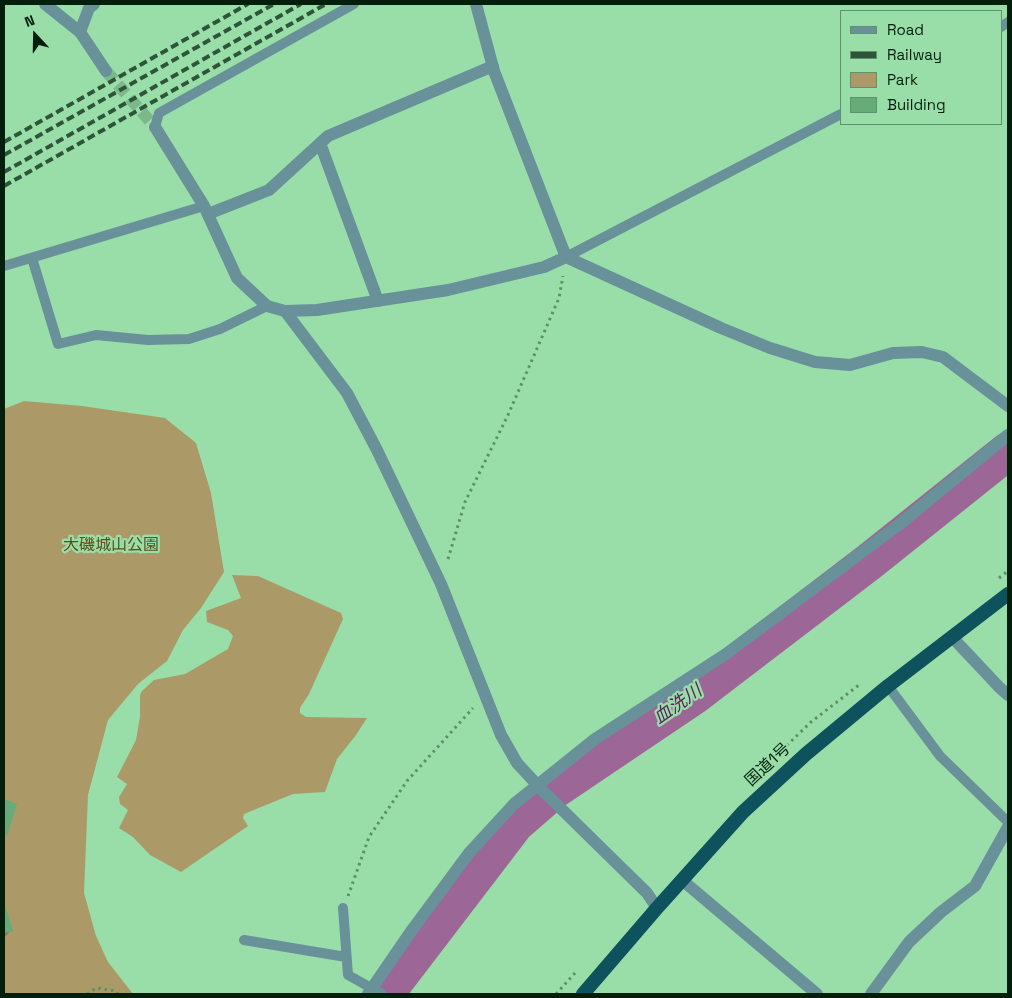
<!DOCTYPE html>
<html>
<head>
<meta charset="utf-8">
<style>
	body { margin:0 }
	#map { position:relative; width:1012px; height:998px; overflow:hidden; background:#99dea9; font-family:"Space Grotesk",sans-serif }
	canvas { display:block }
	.frame { position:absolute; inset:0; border:5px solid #031f0c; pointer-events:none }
	.legend { position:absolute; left:840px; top:10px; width:162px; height:115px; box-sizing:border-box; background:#99dea9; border:1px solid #5d926a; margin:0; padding:6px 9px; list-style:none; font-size:15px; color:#031f0c }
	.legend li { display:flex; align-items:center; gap:10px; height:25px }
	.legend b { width:25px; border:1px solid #5d926a }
	.north { position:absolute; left:10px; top:10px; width:50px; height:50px; -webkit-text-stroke:4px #99dea9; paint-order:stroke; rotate:339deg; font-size:14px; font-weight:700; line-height:20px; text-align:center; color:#031f0c }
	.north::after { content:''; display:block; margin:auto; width:18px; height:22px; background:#031f0c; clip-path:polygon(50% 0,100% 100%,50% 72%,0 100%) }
</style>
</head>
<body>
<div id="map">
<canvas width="1012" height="998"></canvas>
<div class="frame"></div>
<ul class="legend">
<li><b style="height:6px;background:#689199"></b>Road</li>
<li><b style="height:6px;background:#2e5539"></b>Railway</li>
<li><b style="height:14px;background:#ab9a68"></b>Park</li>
<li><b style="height:14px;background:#67ab78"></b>Building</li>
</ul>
<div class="north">N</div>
</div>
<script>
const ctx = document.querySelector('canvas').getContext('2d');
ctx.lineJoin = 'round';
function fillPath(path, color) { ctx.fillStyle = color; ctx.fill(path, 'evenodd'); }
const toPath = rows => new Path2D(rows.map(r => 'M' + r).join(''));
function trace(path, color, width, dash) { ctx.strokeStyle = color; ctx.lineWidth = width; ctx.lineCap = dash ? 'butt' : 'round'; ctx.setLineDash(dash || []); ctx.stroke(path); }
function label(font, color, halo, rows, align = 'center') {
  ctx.font = font + ' "Space Grotesk","Noto Sans JP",sans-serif'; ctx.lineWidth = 4.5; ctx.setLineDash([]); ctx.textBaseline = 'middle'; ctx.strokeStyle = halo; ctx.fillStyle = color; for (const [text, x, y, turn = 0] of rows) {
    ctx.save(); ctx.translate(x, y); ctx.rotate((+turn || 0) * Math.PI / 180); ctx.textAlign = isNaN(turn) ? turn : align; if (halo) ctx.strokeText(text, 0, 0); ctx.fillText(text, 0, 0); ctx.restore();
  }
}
fillPath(toPath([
	[24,401,82,406,165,418,196,443,211,493,224,572,201,608,183,630,167,661,138,684,108,720,88,795,84,893,96,936,108,962,133,994,4,994,4,409],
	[232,575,258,576,341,613,343,619,309,694,300,708,300,713,306,717,367,718,356,735,337,759,325,792,293,794,244,814,243,818,248,826,181,872,150,855,133,837,119,828,128,810,120,804,119,797,127,784,117,777,136,740,140,717,140,695,142,691,154,680,185,674,228,649,233,636,228,630,207,622,206,611,241,598]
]), '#ab9a68');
fillPath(toPath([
	[4,905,11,930,4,938]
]), '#0003');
trace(toPath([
	[385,994,515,824,554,790,695,695,869,562,1008,451]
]), '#9c6796', 38);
fillPath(toPath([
	[4,799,17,804,7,836,4,835],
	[4,902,13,931,4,933]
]), '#67ab78');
trace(toPath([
	[106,71,155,127]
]), '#7bb88a', 12, [12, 6]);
trace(toPath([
	[448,559,465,502,508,415,559,298,563,276],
	[999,578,1008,571],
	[782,750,811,722,859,685],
	[348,896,369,837,407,781,473,708],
	[87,994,96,988,116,991,118,994],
	[556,994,575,973]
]), '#5c9069', 3, [2.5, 4]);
trace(toPath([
	[1001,27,1008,22],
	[155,127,159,113,354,4],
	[566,257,841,114],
	[32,258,58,344,96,335,148,340,189,339,220,329,267,306],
	[4,266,204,206],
	[888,686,940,756,1006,820],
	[343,908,348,975,382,994],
	[244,940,346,957]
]), '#689199', 10);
trace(toPath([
	[45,4,80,32],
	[94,4,89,8,80,32,106,71],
	[476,4,494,71,566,257,544,267,448,290,317,310,285,311,347,393,377,450,441,584,501,735,517,763,541,789,647,893,657,908],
	[155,127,204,206,237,278,267,306,285,311],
	[320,143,378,301],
	[208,214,269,190,328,136,493,66],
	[566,257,721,328,770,348,815,362,850,365,893,353,922,352,943,357,1008,406],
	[952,637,999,687,1008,695],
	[682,880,817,994],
	[368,994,412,930,469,853,514,804,595,739,726,654,901,523,1008,435],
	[871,994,909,942,941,912,975,886,1008,827]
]), '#689199', 12);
trace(toPath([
	[583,994,657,908,743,812,806,754,888,686,1008,594]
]), '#0d525d', 14);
trace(toPath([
	[4,142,248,4],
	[4,155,274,4],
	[4,172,301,4],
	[4,186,326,4]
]), '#2e5539', 4, [8, 4]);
label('16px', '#5f4e17', '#99dea9', [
	["大磯城山公園",111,546]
]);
label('16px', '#031f0c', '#99dea9', [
	["国道1号",768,765,-43]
]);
label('italic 18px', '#5f1c5a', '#99dea9', [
	["血洗川",678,705,-35]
]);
</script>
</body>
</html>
